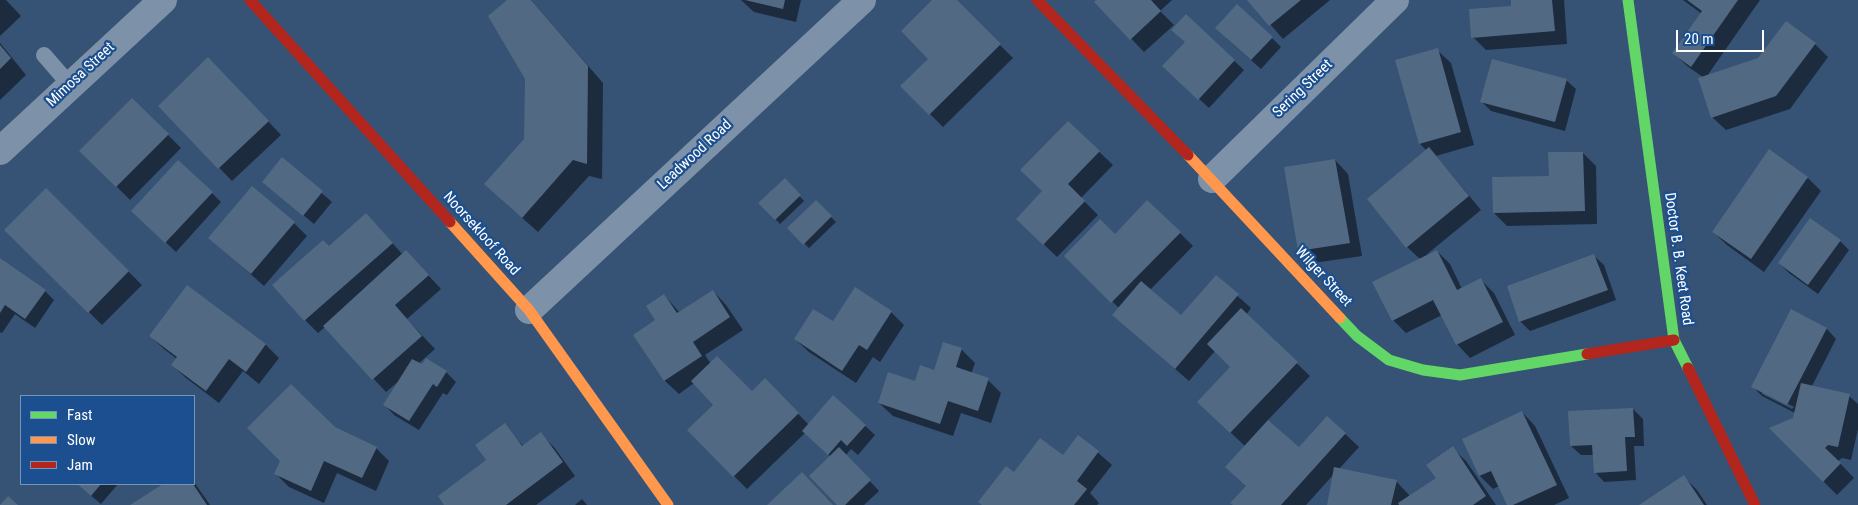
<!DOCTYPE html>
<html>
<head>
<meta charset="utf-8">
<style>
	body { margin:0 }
	#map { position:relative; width:1858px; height:505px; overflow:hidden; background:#365274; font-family:"Roboto Condensed",sans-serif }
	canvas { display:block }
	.legend { position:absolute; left:20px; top:395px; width:175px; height:90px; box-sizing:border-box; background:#1b4f8f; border:1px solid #7695bc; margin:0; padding:6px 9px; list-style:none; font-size:15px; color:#fff }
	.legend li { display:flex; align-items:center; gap:10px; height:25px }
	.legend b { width:25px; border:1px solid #7695bc }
	.scale { position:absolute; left:1676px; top:30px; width:88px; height:22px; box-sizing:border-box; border:2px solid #fff; border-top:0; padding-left:6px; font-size:15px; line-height:18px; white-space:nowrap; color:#fff; -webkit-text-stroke:4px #1b4f8f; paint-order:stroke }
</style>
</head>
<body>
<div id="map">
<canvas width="1858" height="505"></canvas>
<ul class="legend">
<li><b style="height:6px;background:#63d668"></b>Fast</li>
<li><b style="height:6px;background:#ff974d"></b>Slow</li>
<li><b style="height:6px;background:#b3261e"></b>Jam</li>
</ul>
<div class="scale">20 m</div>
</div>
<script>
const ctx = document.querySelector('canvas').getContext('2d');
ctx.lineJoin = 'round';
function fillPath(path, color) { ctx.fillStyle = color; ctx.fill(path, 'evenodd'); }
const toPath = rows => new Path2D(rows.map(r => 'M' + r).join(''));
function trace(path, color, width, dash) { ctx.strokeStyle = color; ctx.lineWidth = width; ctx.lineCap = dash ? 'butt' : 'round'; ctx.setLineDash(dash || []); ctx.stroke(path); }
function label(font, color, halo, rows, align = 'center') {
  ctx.font = font + ' "Roboto Condensed",sans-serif'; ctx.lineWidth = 4.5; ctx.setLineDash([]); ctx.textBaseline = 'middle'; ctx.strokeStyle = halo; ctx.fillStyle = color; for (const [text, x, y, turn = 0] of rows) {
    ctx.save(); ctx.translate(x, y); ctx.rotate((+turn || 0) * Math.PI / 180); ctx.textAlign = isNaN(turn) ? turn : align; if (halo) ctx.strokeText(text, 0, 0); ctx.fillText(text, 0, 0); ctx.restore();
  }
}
fillPath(toPath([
	[0,0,6,0,21,16,0,36],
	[509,0,531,0,603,83,602,179,589,176,538,232,502,200,525,139,526,79],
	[741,0,801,0,796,22,754,12],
	[934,0,955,0,1013,58,943,127,902,86,930,59],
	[1098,0,1172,0,1160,11,1174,25,1144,52,1096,2],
	[1249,0,1330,0,1283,39],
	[1512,0,1564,0,1567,44,1486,50,1473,37,1513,7],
	[1683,0,1760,0,1707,76,1815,44,1828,57,1790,109,1726,130,1712,117,1703,77,1687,66,1674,53,1702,14],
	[1186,16,1244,70,1209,108,1174,76,1186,43],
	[1226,38,1272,38,1281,47,1261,69],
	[0,43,26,75,0,100],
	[1437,50,1451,63,1474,145,1436,156,1481,210,1426,255,1437,251,1450,264,1462,289,1481,280,1494,293,1515,335,1470,358,1457,344,1442,315,1406,333,1393,320,1420,259,1407,247,1427,151,1420,144],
	[222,72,281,135,232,181,159,106],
	[1566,80,1576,89,1565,131,1491,111,1482,102],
	[132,99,181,148,130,200,81,151],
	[1068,122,1113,165,1081,198,1098,215,1057,257,1031,232],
	[1583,153,1596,166,1597,224,1507,226,1494,213,1550,177],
	[282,159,332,202,314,224,263,182],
	[1335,160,1348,174,1362,256,1313,263,1300,250],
	[1808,178,1821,191,1764,272,1727,245,1713,232],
	[785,180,804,201,780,224,760,203],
	[46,190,142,285,102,325,6,230],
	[212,193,221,202,176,252,142,220],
	[816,202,836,222,809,248,789,228],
	[294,223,307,236,264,286,210,238],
	[379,228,403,255,419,265,441,289,407,319,435,349,418,364,422,366,426,360,446,372,456,382,447,395,443,393,419,430,394,415,385,405,399,381,386,392,325,327,318,333,305,320,329,247],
	[1180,233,1193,246,1150,290,1182,317,1216,277,1251,308,1246,315,1310,376,1267,421,1299,449,1327,417,1359,447,1339,469,1396,481,1409,495,1409,498,1437,479,1452,448,1466,461,1496,505,1328,505,1334,474,1306,505,1234,505,1247,486,1246,447,1212,415,1232,367,1215,351,1189,381,1113,315,1119,308,1065,256,1115,235],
	[1840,241,1849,250,1818,294,1789,273,1779,263],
	[1594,256,1604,265,1616,300,1530,331,1520,321],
	[0,260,45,291,54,300,35,328,15,314,2,333,0,332],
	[187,287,266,345,279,358,259,384,243,371,219,403,186,378,172,365,177,359,164,349,150,336],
	[713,291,726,305,743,330,705,355,711,364,752,393,765,380,809,425,834,397,875,435,858,455,851,449,846,455,879,491,864,505,839,505,831,457,805,433,747,489,688,430,715,405,694,383,679,394,665,381,635,335,657,320,664,295,680,313],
	[1792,311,1827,329,1836,339,1812,386,1849,396,1858,404,1858,429,1851,460,1842,458,1838,461,1854,478,1837,495,1771,429,1794,419,1795,413,1762,396,1752,386],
	[1762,391,1794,407,1792,409,1762,394],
	[891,312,904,325,880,362,873,357,856,383,809,352,795,339,833,323],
	[944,344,962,350,975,363,971,374,988,380,1001,393,991,423,961,413,953,436,893,416,879,403,935,372],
	[1633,409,1643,419,1644,446,1634,446,1636,480,1604,482,1595,472,1594,455,1581,455,1571,446],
	[1522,412,1535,426,1569,498,1554,505,1508,505,1499,486,1493,489,1480,476],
	[504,425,524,447,540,434,554,447,575,476,536,505,446,505,488,460],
	[334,428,376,448,389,461,376,491,337,473,324,503,289,487,276,474],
	[1079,436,1112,465,1090,493,1099,503,1097,505,983,505,1014,473,1063,457],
	[1684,477,1697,490,1707,505,1641,505],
	[194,482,210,505,132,505,165,484,194,484],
	[77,484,118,484,101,504],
	[582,499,587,505,575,505]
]), '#0007');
fillPath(toPath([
	[507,0,531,0,588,66,587,164,573,160,522,218,484,184,524,139,525,79,488,16],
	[745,0,785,0,783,9],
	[932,0,957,0,1001,44,929,115,900,86,928,59,901,31],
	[1096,0,1151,0,1161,11,1130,40,1094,2],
	[1247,0,1301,0,1269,26],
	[1511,0,1552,0,1555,31,1471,38,1469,9,1511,6],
	[1687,0,1738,0,1691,67,1672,53,1702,11],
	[1237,4,1273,37,1251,60,1215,28],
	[1186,14,1235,60,1198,100,1162,66,1185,42,1171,30],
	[1786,21,1816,43,1776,96,1711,118,1698,78,1758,58],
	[0,45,11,58,0,69],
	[1438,48,1461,132,1419,144,1395,60],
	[208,57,269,121,218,169,158,106],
	[1492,59,1567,79,1555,122,1480,102],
	[132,98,169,134,116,187,79,151],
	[1068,121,1100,151,1068,184,1085,201,1043,245,1016,219,1042,191,1020,170],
	[1429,147,1469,196,1406,248,1367,199],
	[1769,149,1808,177,1751,259,1712,232],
	[1548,152,1583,152,1585,211,1493,213,1492,177,1549,176],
	[282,157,323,191,303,216,262,182],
	[1335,159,1350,243,1298,251,1284,167],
	[178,160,213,192,165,243,131,211],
	[785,178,801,195,775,220,758,203],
	[252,186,295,222,251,274,208,238],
	[46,188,129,271,88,313,4,230],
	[816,200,832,216,803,245,787,228],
	[1147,200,1181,232,1111,303,1064,256,1100,219,1115,234],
	[366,213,393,243,304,321,272,285,323,240,329,246],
	[1810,218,1841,240,1808,285,1778,263],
	[406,250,429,275,395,305,422,336,372,380,323,326],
	[1437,250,1457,290,1481,278,1503,322,1456,345,1433,300,1392,321,1372,282],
	[1594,254,1608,290,1519,322,1507,286],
	[0,258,46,290,25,319,5,305,0,313],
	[1216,275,1239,294,1175,369,1112,315,1141,281,1181,315],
	[187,285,266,344,246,372,229,359,206,391,171,365,177,357,149,336],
	[855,287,892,311,867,350,859,345,842,371,794,339,813,309,833,321],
	[713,290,730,317,693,342,702,356,664,381,633,335,655,320,646,306,664,294,677,313],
	[1241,308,1298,362,1230,433,1197,402,1230,367,1207,344],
	[1791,309,1827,328,1787,405,1751,387],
	[943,342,962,348,956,367,989,378,978,411,948,401,940,424,878,403,888,372,915,381,920,365,934,370],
	[717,356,752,391,765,378,799,413,733,477,687,430,713,405,691,381],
	[426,358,447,371,437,387,433,384,409,421,383,405,412,359,422,364],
	[1801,383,1850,394,1838,447,1828,445,1825,448,1841,463,1823,482,1769,428,1793,418],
	[291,384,335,427,377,447,362,478,324,461,311,491,274,474,280,461,247,428],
	[833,395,866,425,847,446,841,440,828,455,802,431],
	[1633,408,1635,437,1625,437,1627,471,1594,473,1592,445,1570,446,1568,411],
	[1522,411,1557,485,1513,505,1507,505,1491,471,1479,476,1462,439],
	[1327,416,1346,433,1281,505,1233,505,1230,503,1246,486,1225,467,1268,420,1299,447],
	[505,423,522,446,541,432,563,462,506,505,444,505,438,496,486,460,475,445],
	[1078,435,1099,451,1077,481,1087,489,1074,505,982,505,978,502,1006,466,1014,472,1040,438,1063,455],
	[1453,446,1486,496,1473,505,1399,505,1398,503,1436,478,1426,465],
	[839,447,871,480,845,505,837,505,809,476],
	[1334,467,1397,480,1391,505,1327,505],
	[802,472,833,505,767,505],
	[1684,475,1704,505,1639,505],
	[77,484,101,484,91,496],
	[163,484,193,484,207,505,130,505],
	[8,496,18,505,0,505]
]), '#526984');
trace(toPath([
	[44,55,70,85]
]), '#7d92a8', 16);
trace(toPath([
	[0,151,163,0],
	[1212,179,1395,0],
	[529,310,862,0]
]), '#7d92a8', 28);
trace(toPath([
	[1628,0,1674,340,1688,368],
	[1340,318,1357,336,1389,360,1423,370,1460,375,1587,354]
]), '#63d668', 11);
trace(toPath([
	[1188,155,1340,318],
	[450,222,529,310,668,505]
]), '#ff974d', 11);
trace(toPath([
	[250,0,450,222],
	[1037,0,1188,155],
	[1587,354,1674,340],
	[1688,368,1755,505]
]), '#b3261e', 11);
label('15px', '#fff', '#1b4f8f', [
	["Mimosa Street",81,75,-43],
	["Sering Street",1303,89,-44],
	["Leadwood Road",695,155,-43],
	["Noorsekloof Road",481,234,48],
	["Doctor B. B. Keet Road",1678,259,82],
	["Wilger Street",1323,277,47]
]);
</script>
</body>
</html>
